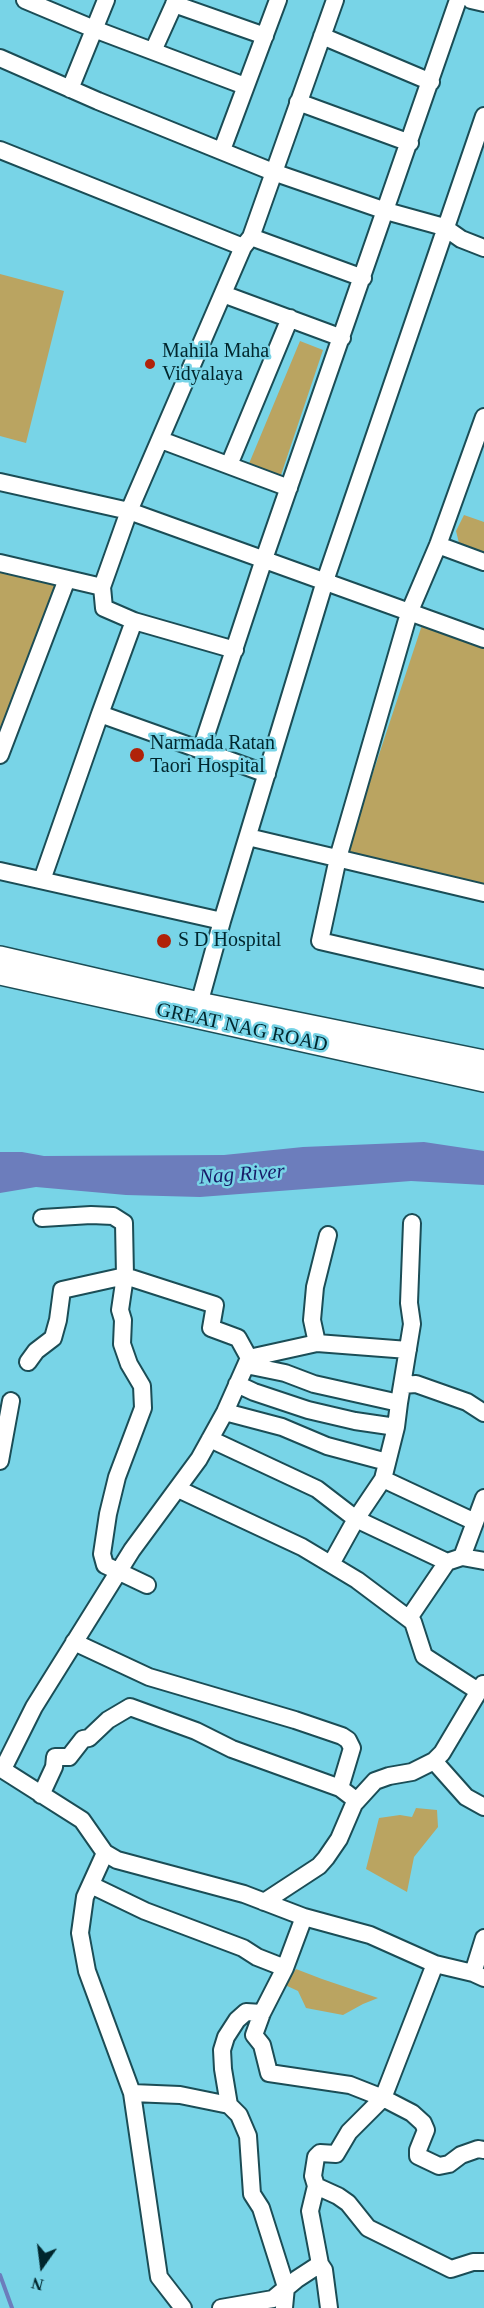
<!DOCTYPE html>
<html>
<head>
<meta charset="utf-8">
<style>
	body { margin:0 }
	#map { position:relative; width:484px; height:2308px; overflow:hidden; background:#78d4e7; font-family:Georgia,serif }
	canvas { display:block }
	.north { position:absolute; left:12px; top:2236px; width:60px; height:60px; -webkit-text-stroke:4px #78d4e7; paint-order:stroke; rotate:194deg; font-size:16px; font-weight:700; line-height:24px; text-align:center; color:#00262d }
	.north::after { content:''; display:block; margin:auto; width:21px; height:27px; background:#00262d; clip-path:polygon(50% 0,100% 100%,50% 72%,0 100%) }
</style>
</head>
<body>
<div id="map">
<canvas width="484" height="2308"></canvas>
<div class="north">N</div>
</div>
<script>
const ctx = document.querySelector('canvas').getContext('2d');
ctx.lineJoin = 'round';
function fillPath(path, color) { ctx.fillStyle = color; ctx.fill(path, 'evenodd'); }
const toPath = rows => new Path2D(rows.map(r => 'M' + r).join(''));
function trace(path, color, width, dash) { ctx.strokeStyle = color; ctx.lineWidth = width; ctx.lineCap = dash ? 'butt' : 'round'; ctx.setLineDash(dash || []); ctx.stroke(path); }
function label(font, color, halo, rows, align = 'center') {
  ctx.font = font + ' Georgia,serif'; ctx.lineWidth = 5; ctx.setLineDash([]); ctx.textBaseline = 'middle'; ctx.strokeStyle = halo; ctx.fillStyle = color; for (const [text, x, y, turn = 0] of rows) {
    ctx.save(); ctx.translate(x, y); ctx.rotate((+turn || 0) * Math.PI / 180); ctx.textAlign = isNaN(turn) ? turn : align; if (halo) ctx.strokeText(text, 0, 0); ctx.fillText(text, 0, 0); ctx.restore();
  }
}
fillPath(toPath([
	[0,274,64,291,26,443,0,436],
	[300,341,323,350,280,478,248,466],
	[464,515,484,522,484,555,463,548,459,543,456,531],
	[0,569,58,583,0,742],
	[423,622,484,644,484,890,345,857],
	[416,1808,437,1810,438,1827,414,1857,407,1892,366,1869,379,1818,400,1815,412,1817],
	[296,1969,322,1979,378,1998,363,2004,343,2015,306,2008,298,1991,285,1985]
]), '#baa461');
fillPath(toPath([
	[424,1142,484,1151,484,1185,411,1181,200,1197,126,1195,36,1187,0,1193,0,1152,22,1152,44,1156,224,1155,303,1147]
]), '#6c7dbc');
trace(toPath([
	[0,2275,12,2308]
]), '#6c7dbc', 4);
const minor = toPath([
	[25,0,94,29,245,86],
	[471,0,484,3],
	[174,4,265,36],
	[322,36,431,82],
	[153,51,176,0],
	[0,58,98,101,273,172,386,211,444,227,461,239,484,248],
	[70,89,106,0],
	[298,102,410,143],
	[0,150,243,247],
	[222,150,278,0],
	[251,237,363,278],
	[223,294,342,338],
	[484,417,438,545,409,613,338,858,320,941,484,979],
	[161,440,289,488],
	[229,465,290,318],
	[0,482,129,511,484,639],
	[438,545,484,562],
	[0,563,102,587,129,511,243,247,251,237,335,0],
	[134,621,235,650],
	[100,714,134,621,104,608,102,587],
	[201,750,267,774],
	[0,755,67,579],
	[248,837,484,893],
	[0,871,222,921],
	[42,880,100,714,201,750,264,559,458,0],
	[196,1015,222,921,325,581,484,116],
	[42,1218,91,1215,113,1216,124,1223,125,1276,215,1305,211,1328,238,1338,249,1358],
	[317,1343,312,1320,315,1287,328,1235],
	[28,1362,36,1351,53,1338,58,1320,62,1290,125,1276,120,1310,123,1320,122,1344,129,1364,142,1386,143,1408,117,1477,108,1514,102,1554,105,1565,147,1585],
	[246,1365,285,1373,314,1384,399,1403,402,1385,416,1384,467,1402,484,1413],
	[237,1384,254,1392,308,1410,355,1421,396,1427,399,1403],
	[402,1385,412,1324,409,1303,412,1223],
	[225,1412,282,1427,327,1446,387,1462],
	[210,1439,317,1489,356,1519,447,1562],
	[0,1461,11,1401],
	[383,1479,475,1522],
	[178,1489,302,1547,357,1580,413,1622,424,1656,478,1691],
	[462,1557,484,1561],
	[331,1564,356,1519,383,1479,396,1427],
	[409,1618,447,1562,462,1557,484,1498],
	[74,1642,149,1677,295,1720,342,1736,348,1740,352,1748,340,1788],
	[434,1761,466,1797,484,1807],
	[0,1768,82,1820,105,1853,117,1860,244,1894,304,1917,370,1935,435,1964,473,1973,484,1978],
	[3,1769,34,1707,132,1550,199,1459,225,1412,249,1358,317,1343,408,1350],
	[41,1795,54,1767,55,1757,69,1757,83,1739,89,1738,108,1720,130,1707,196,1731,232,1749,340,1788,357,1801],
	[105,1853,85,1897,80,1933,87,1971,132,2093,159,2277,183,2308],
	[91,1885,145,1911,243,1948,257,1957,285,1968],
	[264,1902,319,1866,326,1858,339,1839,354,1804,375,1781,389,1776,412,1772,434,1761,442,1753,483,1684],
	[304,1917,285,1968,262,2013,254,2035,262,2045,269,2073,350,2085,383,2098,412,2113,423,2123,426,2130,418,2150,418,2156,439,2166,449,2164,461,2155,478,2149,484,2150],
	[473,1973,484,1938],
	[132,2093,180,2095,229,2105,239,2115,248,2136,252,2194,261,2208,286,2287,284,2308],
	[229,2105,223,2069,222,2050,226,2037,237,2020,246,2012,262,2013],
	[316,2186,338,2196,348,2203,368,2228,451,2269,473,2262,484,2262],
	[320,2264,310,2211,316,2186,313,2176,316,2157,320,2153,336,2154,349,2132,383,2098,435,1964],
	[221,2308,273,2299,297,2279,320,2264,324,2270,329,2308]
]);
const major = toPath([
	[0,957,199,1003,484,1061],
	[0,974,484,1081]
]);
trace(minor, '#1b4d56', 20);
trace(major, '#1b4d56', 24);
trace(minor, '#fff', 16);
trace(major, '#fff', 21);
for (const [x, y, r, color] of [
	[150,364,6,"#b02209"],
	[137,755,8,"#b02209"],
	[164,941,8,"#b02209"]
]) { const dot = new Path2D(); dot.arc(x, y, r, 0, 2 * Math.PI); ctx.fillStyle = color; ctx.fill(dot); trace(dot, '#78d4e7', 2); }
label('20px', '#00262d', '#78d4e7', [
	["Mahila Maha",162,352],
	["Vidyalaya",162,375],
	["Narmada Ratan",150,744],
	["Taori Hospital",150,767],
	["S D Hospital",178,941]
], 'left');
label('20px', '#00262d', '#78d4e7', [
	["GREAT NAG ROAD",242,1028,12]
]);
label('italic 21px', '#171b67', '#78d4e7', [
	["Nag River",242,1175,-4]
]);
</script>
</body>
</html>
